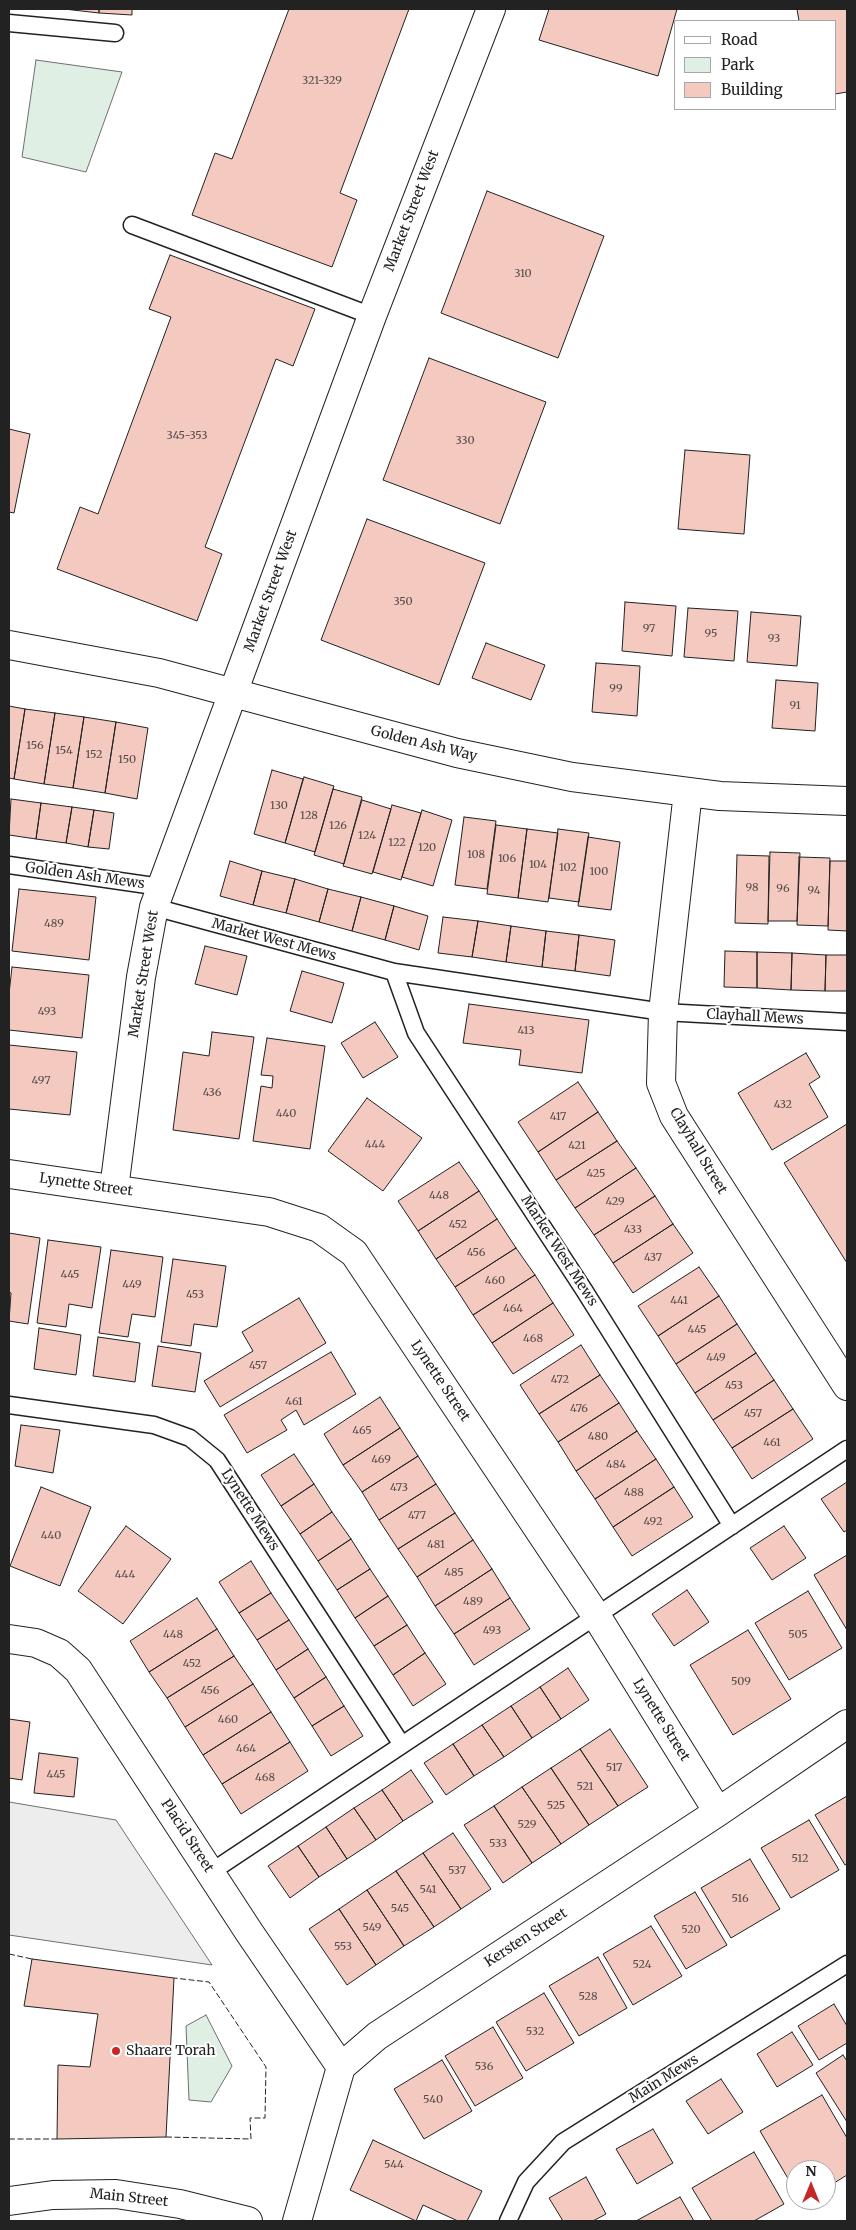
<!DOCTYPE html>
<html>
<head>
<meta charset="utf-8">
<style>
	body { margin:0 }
	#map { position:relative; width:856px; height:2230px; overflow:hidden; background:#fff; font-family:Merriweather,serif }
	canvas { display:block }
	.frame { position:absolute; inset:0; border:10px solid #222; pointer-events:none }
	.legend { position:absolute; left:674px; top:20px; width:162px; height:90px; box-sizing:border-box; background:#fff; border:1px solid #a7a7a7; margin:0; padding:6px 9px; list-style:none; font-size:15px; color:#222 }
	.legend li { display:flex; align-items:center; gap:10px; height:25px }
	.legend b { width:25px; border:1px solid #a7a7a7 }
	.north { position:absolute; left:786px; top:2160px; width:50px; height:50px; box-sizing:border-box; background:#fff; border:1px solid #a7a7a7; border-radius:50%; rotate:0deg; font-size:14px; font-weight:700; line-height:20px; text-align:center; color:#222 }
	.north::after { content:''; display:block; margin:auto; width:18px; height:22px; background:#c62828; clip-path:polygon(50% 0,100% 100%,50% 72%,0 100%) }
</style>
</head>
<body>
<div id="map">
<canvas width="856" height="2230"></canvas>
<div class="frame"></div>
<ul class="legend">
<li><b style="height:6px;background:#fff"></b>Road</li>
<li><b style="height:14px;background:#e0efe3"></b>Park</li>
<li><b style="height:14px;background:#f3c9c0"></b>Building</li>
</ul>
<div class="north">N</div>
</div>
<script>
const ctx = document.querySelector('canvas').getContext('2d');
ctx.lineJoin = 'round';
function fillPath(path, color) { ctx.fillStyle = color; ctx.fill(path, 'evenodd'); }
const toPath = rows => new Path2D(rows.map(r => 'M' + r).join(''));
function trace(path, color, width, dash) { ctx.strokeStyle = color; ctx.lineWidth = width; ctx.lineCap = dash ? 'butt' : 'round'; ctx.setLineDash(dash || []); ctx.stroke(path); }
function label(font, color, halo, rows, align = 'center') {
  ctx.font = font + ' Merriweather,serif'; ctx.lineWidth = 4; ctx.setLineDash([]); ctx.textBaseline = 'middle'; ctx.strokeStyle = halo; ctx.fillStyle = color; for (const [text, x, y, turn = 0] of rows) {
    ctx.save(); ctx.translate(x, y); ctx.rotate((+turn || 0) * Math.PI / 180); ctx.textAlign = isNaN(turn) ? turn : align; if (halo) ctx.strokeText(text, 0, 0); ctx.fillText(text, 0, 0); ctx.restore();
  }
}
const green = toPath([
	[36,60,122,72,86,172,22,157,36,60],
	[206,2015,232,2066,211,2102,189,2100,186,2026,206,2015]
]);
fillPath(green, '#e0efe3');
trace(green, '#6f6f6f', 1);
const parking = toPath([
	[9,1802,116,1820,212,1965,9,1935,9,1802]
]);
fillPath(parking, '#ededed');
trace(parking, '#6f6f6f', 1);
const building = toPath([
	[64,9,99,9,99,13,64,9],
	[99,9,132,9,132,15,99,13,99,9],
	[289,9,409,9,340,193,357,200,332,267,192,215,215,153,232,159,289,9],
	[549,9,677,9,658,76,539,40,549,9],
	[797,9,847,9,847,92,835,94,835,21,799,21,797,9],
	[487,191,604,236,558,358,441,313,487,191],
	[170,255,315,309,293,366,276,359,205,547,222,554,197,621,57,569,80,507,98,514,171,317,149,309,170,255],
	[429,358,546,402,500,524,383,480,429,358],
	[9,429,30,434,14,513,9,512,9,429],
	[685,450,750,455,744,534,678,529,685,450],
	[367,519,485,563,439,685,321,640,367,519],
	[625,602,676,606,672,656,622,651,625,602],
	[688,608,738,611,734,661,684,657,688,608],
	[751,612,801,616,797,666,747,662,751,612],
	[486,643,545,665,531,700,472,678,486,643],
	[596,663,640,666,637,716,592,712,596,663],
	[776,680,818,683,815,731,772,728,776,680],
	[9,706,25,709,14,779,9,778,9,706],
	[25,709,55,713,44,784,14,779,25,709],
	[55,713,84,717,73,788,44,784,55,713],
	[84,717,116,722,105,793,73,788,84,717],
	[116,722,148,728,137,799,105,793,116,722],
	[272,770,303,779,285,843,254,834,272,770],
	[304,777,334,786,315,852,285,843,304,777],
	[333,789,362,797,344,864,314,855,333,789],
	[11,799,41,803,36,839,9,835,11,799],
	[362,800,391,809,372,874,343,866,362,800],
	[41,803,72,807,66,843,36,839,41,803],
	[392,805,421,813,401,880,373,872,392,805],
	[72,807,94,810,88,847,66,843,72,807],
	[94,810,114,813,109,849,88,847,94,810],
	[422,810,452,820,433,886,402,877,422,810],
	[464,817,496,821,487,889,455,885,464,817],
	[496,825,527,829,518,898,487,894,496,825],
	[527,829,558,833,548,902,518,898,527,829],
	[558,829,589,833,579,902,549,898,558,829],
	[588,837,620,842,611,910,578,906,588,837],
	[770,852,800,853,797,921,768,921,770,852],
	[737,855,769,856,768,924,735,923,737,855],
	[799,857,830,858,828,926,797,925,799,857],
	[230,861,262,871,253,905,220,896,230,861],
	[830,861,847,861,847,931,828,930,830,861],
	[262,871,295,879,286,913,253,905,262,871],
	[295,879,328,889,319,922,286,913,295,879],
	[19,889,96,897,89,960,12,951,19,889],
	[328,889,361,897,352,931,319,922,328,889],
	[361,897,394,906,385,940,352,931,361,897],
	[394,906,428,916,419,950,385,940,394,906],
	[443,917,478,921,472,957,438,953,443,917],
	[478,921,511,926,506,962,472,957,478,921],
	[511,926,546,931,542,967,506,962,511,926],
	[546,931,579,935,575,971,542,967,546,931],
	[579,935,615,940,610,976,575,971,579,935],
	[205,946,247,956,237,995,195,984,205,946],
	[725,951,757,952,757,988,724,987,725,951],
	[757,952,792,953,791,990,757,988,757,952],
	[792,953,826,955,825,991,791,990,792,953],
	[826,955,847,955,847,991,825,991,826,955],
	[12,967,89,975,82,1038,9,1030,9,994,12,967],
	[302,971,344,983,332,1023,290,1011,302,971],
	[469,1004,589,1020,582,1073,519,1065,521,1050,463,1043,469,1004],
	[375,1022,398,1057,363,1078,341,1043,375,1022],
	[212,1032,254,1037,239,1139,173,1130,183,1052,209,1056,212,1032],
	[267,1038,325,1046,310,1149,253,1141,261,1086,272,1088,273,1076,261,1075,267,1038],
	[9,1045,77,1052,70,1115,9,1109,9,1045],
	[806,1053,820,1077,809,1084,828,1117,772,1150,738,1093,806,1053],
	[578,1082,598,1112,538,1152,518,1122,578,1082],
	[367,1098,422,1138,383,1191,328,1151,367,1098],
	[598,1112,617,1141,556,1180,538,1152,598,1112],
	[847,1124,847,1263,784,1163,847,1124],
	[617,1141,636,1168,575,1208,556,1180,617,1141],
	[459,1162,479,1191,418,1231,398,1201,459,1162],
	[636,1168,655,1196,594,1235,575,1208,636,1168],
	[479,1191,497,1219,436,1259,418,1231,479,1191],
	[655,1196,673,1224,613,1263,594,1235,655,1196],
	[497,1219,516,1248,455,1287,436,1259,497,1219],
	[673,1224,693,1253,633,1293,613,1263,673,1224],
	[9,1233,40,1238,28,1324,9,1321,11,1293,9,1292,9,1233],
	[48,1240,101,1247,92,1308,69,1304,66,1327,37,1323,48,1240],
	[516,1248,535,1275,473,1315,455,1287,516,1248],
	[111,1250,163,1257,155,1317,132,1314,128,1337,99,1333,111,1250],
	[173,1259,226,1266,217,1327,194,1324,191,1346,161,1342,173,1259],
	[699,1267,719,1296,658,1336,638,1306,699,1267],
	[535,1275,553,1303,492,1343,473,1315,535,1275],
	[719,1296,737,1324,676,1364,658,1336,719,1296],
	[299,1298,326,1343,220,1407,204,1381,253,1351,242,1332,299,1298],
	[553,1303,574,1335,513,1374,492,1343,553,1303],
	[737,1324,756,1353,695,1393,676,1364,737,1324],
	[39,1328,81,1335,76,1375,34,1369,39,1328],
	[98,1337,140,1343,135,1382,93,1376,98,1337],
	[581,1345,600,1375,539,1414,520,1385,581,1345],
	[158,1346,201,1353,195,1392,152,1386,158,1346],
	[331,1352,356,1394,304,1425,296,1410,281,1420,287,1430,247,1453,224,1415,331,1352],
	[756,1353,774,1380,713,1420,695,1393,756,1353],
	[600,1375,619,1403,558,1442,539,1414,600,1375],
	[774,1380,793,1409,732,1448,713,1420,774,1380],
	[380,1397,400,1428,343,1465,324,1434,380,1397],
	[619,1403,637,1431,576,1471,558,1442,619,1403],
	[793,1409,813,1439,752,1479,732,1448,793,1409],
	[21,1425,60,1430,53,1473,15,1466,21,1425],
	[400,1428,418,1456,362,1492,343,1465,400,1428],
	[637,1431,656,1459,595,1499,576,1471,637,1431],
	[294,1454,314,1484,281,1506,261,1475,294,1454],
	[418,1456,436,1484,379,1520,362,1492,418,1456],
	[656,1459,674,1487,613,1527,595,1499,656,1459],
	[847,1482,847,1530,844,1532,821,1499,847,1482],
	[314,1484,332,1512,300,1534,281,1506,314,1484],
	[436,1484,455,1513,398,1549,379,1520,436,1484],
	[41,1487,91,1507,60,1586,10,1566,41,1487],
	[674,1487,693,1517,632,1556,613,1527,674,1487],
	[332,1512,351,1539,318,1561,300,1534,332,1512],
	[455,1513,473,1540,417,1577,398,1549,455,1513],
	[126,1526,171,1559,123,1624,78,1591,126,1526],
	[784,1526,806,1558,772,1580,750,1548,784,1526],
	[351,1539,370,1569,337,1590,318,1561,351,1539],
	[473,1540,492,1569,435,1606,417,1577,473,1540],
	[847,1555,847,1630,814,1575,847,1555],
	[251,1561,271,1593,239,1613,219,1582,251,1561],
	[370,1569,388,1596,355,1618,337,1590,370,1569],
	[492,1569,510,1598,454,1634,435,1606,492,1569],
	[687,1590,709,1622,674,1646,652,1614,687,1590],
	[808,1591,842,1648,789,1680,755,1623,808,1591],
	[271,1593,289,1620,257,1640,239,1613,271,1593],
	[388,1596,407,1625,374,1646,355,1618,388,1596],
	[197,1598,217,1629,149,1672,130,1641,197,1598],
	[510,1598,530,1629,474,1665,454,1634,510,1598],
	[289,1620,308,1649,276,1670,257,1640,289,1620],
	[407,1625,425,1653,393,1675,374,1646,407,1625],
	[217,1629,234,1656,167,1698,149,1672,217,1629],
	[748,1630,791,1699,733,1735,690,1665,748,1630],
	[308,1649,326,1677,294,1698,276,1670,308,1649],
	[425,1653,446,1684,413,1706,393,1675,425,1653],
	[234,1656,253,1684,185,1727,167,1698,234,1656],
	[568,1668,589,1700,561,1719,540,1687,568,1668],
	[326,1677,344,1706,312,1726,294,1698,326,1677],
	[253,1684,271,1712,203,1755,185,1727,253,1684],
	[540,1687,561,1719,532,1738,511,1706,540,1687],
	[344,1706,363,1736,331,1756,312,1726,344,1706],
	[511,1706,532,1738,504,1757,482,1725,511,1706],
	[271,1712,290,1742,222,1784,203,1755,271,1712],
	[9,1719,30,1722,22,1780,9,1778,9,1719],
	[482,1725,504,1757,474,1776,453,1744,482,1725],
	[610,1729,648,1787,618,1806,580,1749,610,1729],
	[290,1742,308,1771,241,1814,222,1784,290,1742],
	[453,1744,474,1776,446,1795,424,1763,453,1744],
	[580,1749,618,1806,589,1825,551,1768,580,1749],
	[39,1753,78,1758,74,1797,34,1793,39,1753],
	[551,1768,589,1825,561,1844,522,1787,551,1768],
	[411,1770,433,1802,403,1821,382,1790,411,1770],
	[522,1787,561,1844,532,1863,494,1806,522,1787],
	[382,1790,403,1821,376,1840,354,1808,382,1790],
	[847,1796,847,1864,845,1865,815,1815,847,1796],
	[494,1806,532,1863,503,1883,464,1825,494,1806],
	[354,1808,376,1840,347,1859,326,1827,354,1808],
	[809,1820,839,1870,791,1898,761,1848,809,1820],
	[326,1827,347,1859,319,1877,298,1846,326,1827],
	[453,1833,491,1889,461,1909,423,1853,453,1833],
	[298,1846,319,1877,290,1898,268,1866,298,1846],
	[423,1853,461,1909,434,1927,396,1871,423,1853],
	[750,1859,780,1909,731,1938,701,1888,750,1859],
	[396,1871,434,1927,404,1946,367,1890,396,1871],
	[367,1890,404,1946,376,1965,339,1909,367,1890],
	[695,1892,727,1945,686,1969,654,1916,695,1892],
	[339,1909,376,1965,347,1985,309,1929,339,1909],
	[651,1926,682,1976,633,2005,603,1954,651,1926],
	[598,1957,627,2008,579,2036,549,1986,598,1957],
	[32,1959,174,1978,166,2137,57,2139,58,2065,90,2067,98,2014,24,2006,32,1959],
	[544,1993,574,2043,526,2071,496,2022,544,1993],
	[834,2004,847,2026,847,2043,819,2060,798,2026,834,2004],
	[493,2027,523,2078,475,2106,445,2056,493,2027],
	[792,2032,813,2065,777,2087,757,2054,792,2032],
	[843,2055,847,2061,847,2122,816,2073,843,2055],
	[442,2060,472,2111,424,2139,394,2089,442,2060],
	[721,2079,743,2112,708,2134,686,2101,721,2079],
	[822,2095,847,2138,847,2175,826,2188,826,2170,796,2170,796,2192,760,2131,822,2095],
	[653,2129,673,2163,637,2184,616,2149,653,2129],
	[373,2140,482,2191,467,2221,458,2221,423,2205,416,2221,350,2190,373,2140],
	[754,2152,784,2204,754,2221,712,2221,692,2188,754,2152],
	[586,2177,606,2214,593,2221,563,2221,549,2198,586,2177],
	[680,2197,694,2221,636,2221,680,2197]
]);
fillPath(building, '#f3c9c0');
trace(building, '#222', 1);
const lane = toPath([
	[9,23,115,33],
	[132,225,372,316],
	[9,865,161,887],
	[154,907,394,972,416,1033,584,1290,732,1526],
	[394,972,663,1012,847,1022],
	[9,1405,154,1425,190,1438,217,1460,402,1745],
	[211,1872,847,1449],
	[508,2221,526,2182,563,2142,847,1964]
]);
const street = toPath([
	[9,645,159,673,457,753,572,777,720,796,847,801],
	[688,792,663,1012,661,1083,674,1116,847,1386],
	[9,1174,269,1212,319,1228,354,1253,597,1617,718,1812],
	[114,1189,141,977,154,907,372,316,491,9],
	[9,1639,36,1643,59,1653,78,1670,249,1932,341,2067],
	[297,2221,341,2067,377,2036,718,1812,847,1724]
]);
const secondary = toPath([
	[9,2201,53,2195,116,2194,180,2204,248,2221]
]);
trace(lane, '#222', 19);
trace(street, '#222', 30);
trace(secondary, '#222', 30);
trace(lane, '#fff', 16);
trace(street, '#fff', 28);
trace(secondary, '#fff', 28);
trace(toPath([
	[9,1954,32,1959],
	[166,2137,251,2139,250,2118,265,2118,266,2067,209,1982,174,1978],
	[9,2139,57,2139]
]), '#222', 1, [6, 2.5]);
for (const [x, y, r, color] of [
	[116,2051,5,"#c62828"]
]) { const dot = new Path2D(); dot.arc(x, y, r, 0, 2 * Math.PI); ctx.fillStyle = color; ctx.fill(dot); trace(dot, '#fff', 2); }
label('11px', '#564c4a', null, [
	["321-329",322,81],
	["310",523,274],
	["345-353",187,436],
	["330",465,441],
	["350",403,602],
	["97",649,629],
	["95",711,634],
	["93",774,639],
	["99",616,689],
	["91",795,706],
	["156",35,746],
	["154",64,751],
	["152",94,755],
	["150",127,760],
	["130",279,806],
	["128",309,816],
	["126",338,826],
	["124",367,836],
	["122",397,843],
	["120",427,848],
	["108",476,855],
	["106",507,859],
	["104",538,865],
	["102",568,868],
	["100",599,872],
	["98",752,888],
	["96",783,889],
	["94",814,891],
	["489",54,924],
	["493",47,1012],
	["413",526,1031],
	["497",41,1081],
	["436",212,1093],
	["432",783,1105],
	["440",286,1114],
	["417",558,1117],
	["444",375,1145],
	["421",577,1146],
	["425",596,1174],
	["448",439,1196],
	["429",615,1202],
	["452",458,1225],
	["433",633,1230],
	["456",476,1253],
	["437",653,1258],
	["445",70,1275],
	["460",495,1281],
	["449",132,1285],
	["453",195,1295],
	["441",679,1301],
	["464",513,1309],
	["445",697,1330],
	["468",533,1339],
	["449",716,1358],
	["457",258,1366],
	["472",560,1380],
	["453",734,1386],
	["461",294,1402],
	["476",579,1409],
	["457",753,1414],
	["465",362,1431],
	["480",598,1437],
	["461",772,1443],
	["469",381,1460],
	["484",616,1465],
	["473",399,1488],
	["488",634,1493],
	["477",417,1516],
	["492",653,1522],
	["440",51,1536],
	["481",436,1545],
	["485",454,1573],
	["444",125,1575],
	["489",473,1602],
	["493",492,1631],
	["448",173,1635],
	["505",798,1635],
	["452",192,1664],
	["509",741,1682],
	["456",210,1691],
	["460",228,1720],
	["464",246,1749],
	["517",614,1768],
	["445",56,1775],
	["468",265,1778],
	["521",585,1787],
	["525",556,1806],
	["529",527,1825],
	["533",498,1844],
	["512",800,1859],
	["537",457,1871],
	["541",428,1890],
	["516",740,1899],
	["545",400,1909],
	["549",372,1928],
	["520",691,1930],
	["553",343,1947],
	["524",642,1965],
	["528",588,1997],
	["532",535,2032],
	["536",484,2067],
	["540",433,2100],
	["544",394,2165]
]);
label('14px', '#222', '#fff', [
	["Market Street West",412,211,-69],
	["Market Street West",271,591,-70],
	["Golden Ash Way",424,744,14],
	["Golden Ash Mews",85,876,8],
	["Market West Mews",274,940,15],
	["Market Street West",144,974,-81],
	["Clayhall Mews",755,1017,3],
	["Clayhall Street",698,1151,59],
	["Lynette Street",86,1185,8],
	["Market West Mews",559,1251,57],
	["Lynette Street",440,1381,56],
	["Lynette Mews",250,1510,57],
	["Lynette Street",661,1720,58],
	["Placid Street",187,1836,57],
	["Kersten Street",526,1938,-33],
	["Main Mews",664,2079,-32],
	["Main Street",129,2198,6]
]);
label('14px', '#222', '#fff', [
	["Shaare Torah",126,2051]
], 'left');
</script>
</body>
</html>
